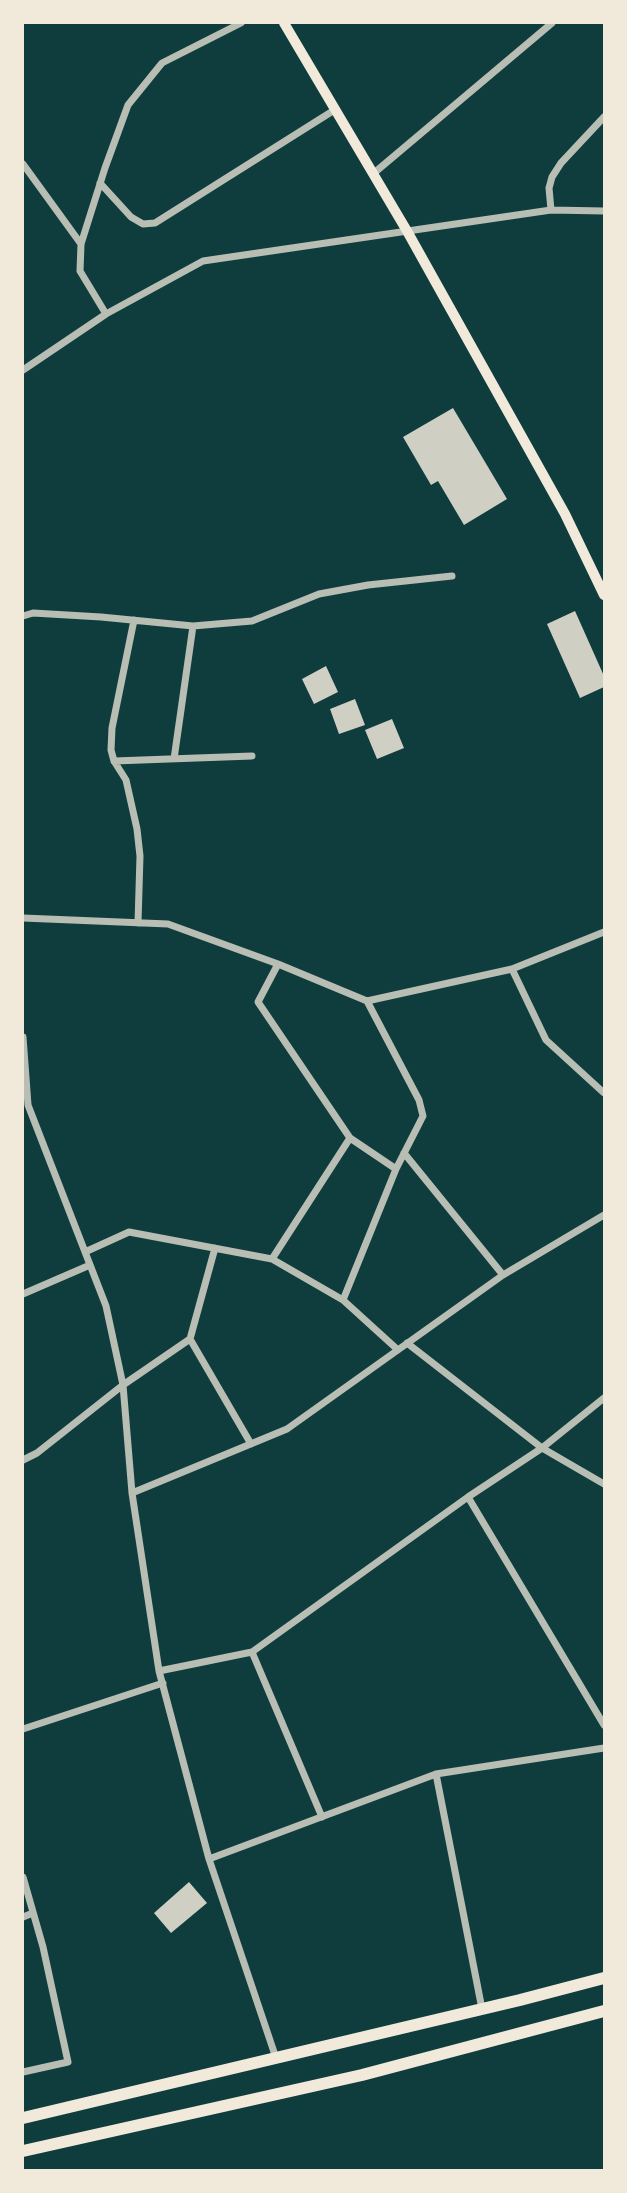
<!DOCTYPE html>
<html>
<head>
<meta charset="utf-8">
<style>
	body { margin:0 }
	#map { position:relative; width:627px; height:2193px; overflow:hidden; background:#0f3d3e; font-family:Georgia,serif }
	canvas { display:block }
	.frame { position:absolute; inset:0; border:24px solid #f1e9da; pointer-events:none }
</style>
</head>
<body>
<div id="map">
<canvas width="627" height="2193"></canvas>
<div class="frame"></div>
</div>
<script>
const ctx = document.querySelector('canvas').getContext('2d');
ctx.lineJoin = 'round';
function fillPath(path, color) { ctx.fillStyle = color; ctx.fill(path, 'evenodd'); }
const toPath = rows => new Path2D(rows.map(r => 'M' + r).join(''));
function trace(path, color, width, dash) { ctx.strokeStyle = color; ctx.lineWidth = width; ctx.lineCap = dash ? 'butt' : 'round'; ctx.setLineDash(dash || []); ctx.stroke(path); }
fillPath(toPath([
	[453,408,507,499,464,525,438,481,431,485,403,437],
	[575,611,604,676,604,687,580,698,547,624],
	[326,666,338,692,314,704,302,679],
	[355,699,365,725,339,734,330,709],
	[392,719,404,748,377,759,365,730],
	[189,1882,207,1903,171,1933,154,1913]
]), '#cfcfc3');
trace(toPath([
	[23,164,81,244],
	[374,173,552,23],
	[100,183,131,217,143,224,155,223,336,109],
	[551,210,549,188,552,177,561,163,604,117],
	[106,314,80,271,81,244,105,168,128,105,162,63,241,23],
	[23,370,106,314,203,261,551,210,604,211],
	[23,616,33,613,101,617,193,626,252,621,319,594,368,585,452,576],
	[134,620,112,728,111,750,114,761,126,780,137,829,140,856,138,923],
	[174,759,193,626],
	[114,761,252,756],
	[23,918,168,924,278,964,367,1001,512,969,604,932],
	[278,964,258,1002,350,1138,396,1169,423,1116,419,1100,367,1001],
	[512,969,546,1040,604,1093],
	[23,1037,28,1105,106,1306,123,1385,132,1493,159,1671,209,1859,276,2058],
	[404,1153,503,1275],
	[85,1252,129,1232,272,1259,343,1300,398,1350],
	[272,1259,350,1138],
	[23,1294,90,1265],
	[343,1300,396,1169],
	[190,1339,251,1444],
	[407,1343,542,1448,604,1484],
	[23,1460,37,1453,123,1385,190,1339,215,1248],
	[132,1493,287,1429,503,1275,604,1215],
	[468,1497,604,1725],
	[252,1652,322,1817],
	[159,1671,252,1652,468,1497,542,1448,604,1398],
	[23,1729,163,1683],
	[436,1774,482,2009],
	[209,1859,436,1774,604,1748],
	[23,1877,43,1947,68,2062,23,2072],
	[23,1917,33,1913]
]), '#b8beb3', 7);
trace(toPath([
	[284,23,407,231,565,514,604,595]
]), '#f1e9da', 10);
trace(toPath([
	[23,2118,520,2000,604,1978],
	[23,2151,362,2075,604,2011]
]), '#f1e9da', 12);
</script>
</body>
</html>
